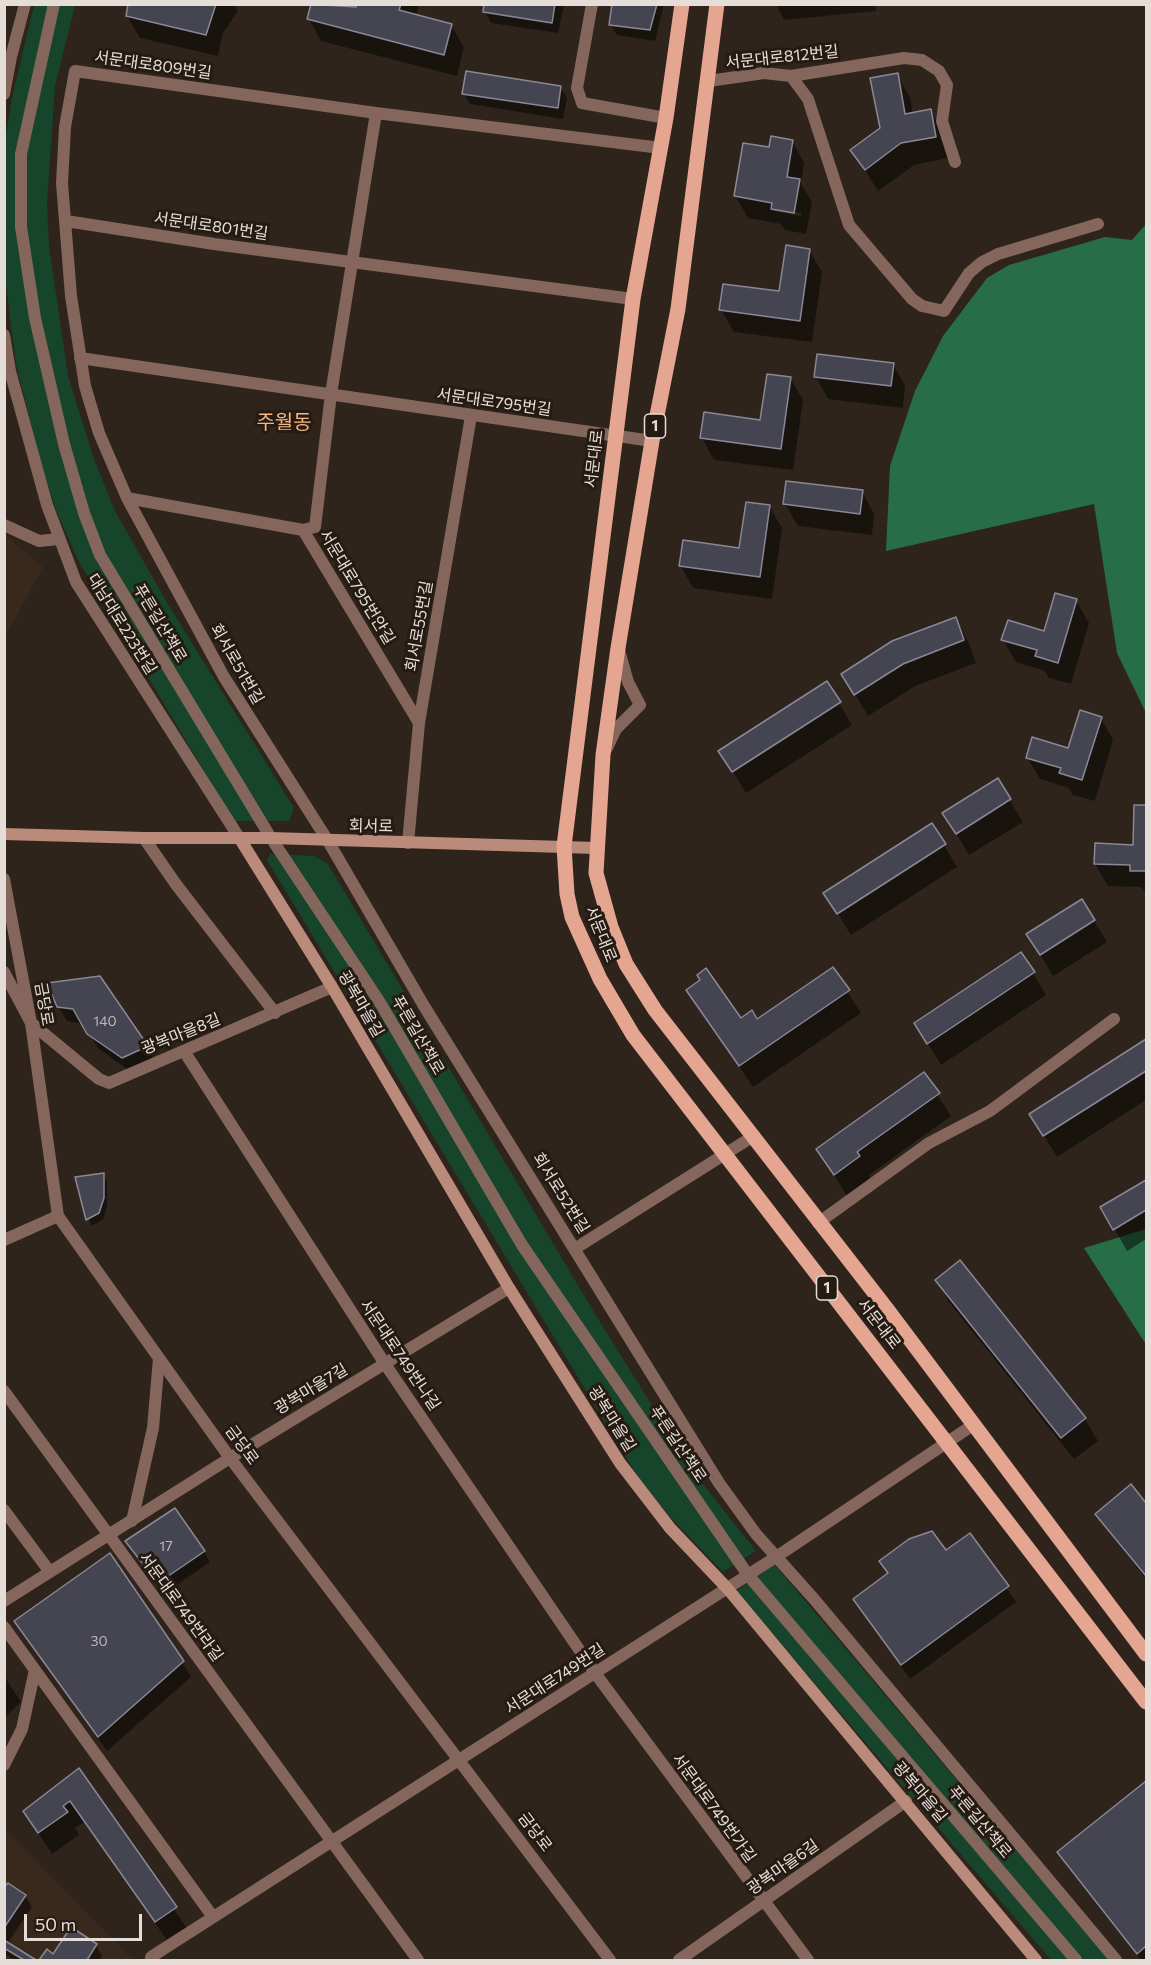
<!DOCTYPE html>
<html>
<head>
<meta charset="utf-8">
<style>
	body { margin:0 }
	#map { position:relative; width:1151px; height:1965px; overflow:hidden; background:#2f241c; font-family:Commissioner,sans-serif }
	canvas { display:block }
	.frame { position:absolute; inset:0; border:6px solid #e5ded8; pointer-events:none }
	.scale { position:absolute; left:24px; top:1914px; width:118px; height:27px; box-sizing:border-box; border:3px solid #e5ded8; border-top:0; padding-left:8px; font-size:18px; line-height:21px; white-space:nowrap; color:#e5ded8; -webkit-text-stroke:4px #251b13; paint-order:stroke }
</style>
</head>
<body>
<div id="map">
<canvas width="1151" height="1965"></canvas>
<div class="frame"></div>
<div class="scale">50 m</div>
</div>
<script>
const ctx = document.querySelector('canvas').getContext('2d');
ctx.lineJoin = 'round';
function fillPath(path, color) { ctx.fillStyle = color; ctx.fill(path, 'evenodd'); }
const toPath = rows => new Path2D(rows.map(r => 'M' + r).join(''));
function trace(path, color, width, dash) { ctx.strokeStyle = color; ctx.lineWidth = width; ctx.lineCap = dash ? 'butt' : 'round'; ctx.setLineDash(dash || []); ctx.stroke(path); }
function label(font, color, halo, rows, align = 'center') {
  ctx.font = font + ' Commissioner,"Noto Sans KR",sans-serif'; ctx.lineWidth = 6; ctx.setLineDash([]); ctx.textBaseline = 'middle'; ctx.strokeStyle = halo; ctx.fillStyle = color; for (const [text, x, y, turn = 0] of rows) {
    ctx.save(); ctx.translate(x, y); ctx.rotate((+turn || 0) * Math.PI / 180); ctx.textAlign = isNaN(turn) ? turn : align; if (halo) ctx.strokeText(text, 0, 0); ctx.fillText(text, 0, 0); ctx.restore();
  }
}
fillPath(toPath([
	[5,535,43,567,5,637],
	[5,1829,133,1960,5,1960]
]), '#39291c');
fillPath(toPath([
	[34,5,75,5,55,85,47,205,49,246,68,376,93,456,114,509,166,601,294,808,289,821,234,821,78,560,56,510,42,467,16,364,4,270,4,146,12,98],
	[270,854,315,856,328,864,595,1314,676,1444,698,1478,756,1551,723,1572,669,1516,638,1477,267,860],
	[775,1565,1109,1960,1051,1960,736,1591]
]), '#17452b');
fillPath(toPath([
	[1146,224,1146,713,1117,653,1094,504,886,551,890,466,915,391,943,336,987,278,1009,265,1105,237,1132,240],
	[1146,1229,1146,1342,1145,1343,1084,1248]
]), '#276d46');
fillPath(toPath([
	[130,4,234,4,238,11,223,33,218,56,140,38,127,16],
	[312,4,342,4,357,8,358,4,419,4,416,16,451,25,464,47,457,76,321,41,309,19],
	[486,4,564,4,558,33,491,23,485,12],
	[613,4,664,4,655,41,617,35,610,24],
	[776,4,875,4,876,11,784,20],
	[897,75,910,97,913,114,931,111,943,133,948,158,914,165,878,191,852,150,881,128],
	[560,87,567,98,563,119,470,104,464,93],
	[792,141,804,163,801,184,812,202,806,234,785,230,781,224,748,218,735,196,770,149],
	[774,208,802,213,801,216,774,211],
	[809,250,822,272,812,342,734,332,721,310,781,293],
	[893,364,905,386,903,408,828,399,816,377],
	[790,378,803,400,793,470,714,460,702,438,762,422],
	[862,492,874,514,872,535,798,526,785,504],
	[769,506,782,528,772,599,693,588,681,566,741,550],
	[1076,601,1089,623,1071,684,1049,678,1045,671,1016,662,1003,640,1045,633],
	[955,619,968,641,976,663,915,686,868,716,843,674],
	[839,703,852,725,746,793,720,751],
	[1101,718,1113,740,1095,801,1073,795,1069,788,1040,779,1027,757,1069,750],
	[997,780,1023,822,969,855,944,813],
	[1135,806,1146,807,1146,892,1141,887,1108,886,1095,864,1134,846],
	[944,845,957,867,851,935,825,893],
	[1094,921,1107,942,1053,976,1028,934],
	[1021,954,1046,995,941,1065,916,1024],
	[833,969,861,1013,753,1087,688,990,740,1020,757,1021],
	[99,978,146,1047,155,1061,131,1072,98,1048,83,1024,67,1021,58,1006],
	[1146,1041,1146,1100,1057,1157,1031,1114],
	[924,1074,951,1116,869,1175,871,1179,847,1196,818,1150],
	[103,1175,107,1181,107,1206,103,1220,91,1226,77,1179],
	[1146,1182,1146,1239,1127,1251,1102,1207],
	[960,1262,1085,1419,1098,1441,1074,1459,949,1302,937,1280],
	[1131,1486,1146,1505,1146,1579,1106,1528,1097,1514],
	[969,1535,1016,1602,910,1679,855,1600,889,1575,881,1561,946,1552],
	[204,1551,210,1562,165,1593,134,1552],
	[16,1622,182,1662,191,1677,107,1751],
	[4,1676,21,1702,4,1718],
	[79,1770,188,1930,169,1943,84,1822,75,1828,79,1835,52,1854,25,1812],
	[1146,1783,1146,1960,1141,1960,1067,1867,1059,1852],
	[8,1885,25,1896,32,1907,7,1944,33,1960,15,1960,4,1954,4,1890],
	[72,1929,96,1946,102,1956,100,1960,41,1960,47,1951,54,1956]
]), '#0007');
const building = toPath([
	[128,4,216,4,206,35,126,16,128,4],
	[311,4,356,7,357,4,401,4,399,10,452,24,444,55,307,19,311,4],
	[484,4,555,4,552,23,483,12,484,4],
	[612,4,657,4,650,30,609,25,612,4],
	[466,71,561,86,558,108,462,94,466,71],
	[898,73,905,114,931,109,936,137,901,143,865,170,850,150,880,128,870,78,898,73],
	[771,136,793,140,787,177,800,179,794,213,771,209,772,203,734,196,743,143,769,147,771,136],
	[786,245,810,249,800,321,719,310,723,284,779,291,786,245],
	[817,354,894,363,891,386,814,377,817,354],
	[767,374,791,377,781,449,700,438,704,412,760,420,767,374],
	[786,481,863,490,860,514,783,504,786,481],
	[746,502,770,505,760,577,679,566,683,540,739,548,746,502],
	[1055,593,1077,599,1058,663,1035,656,1037,650,1001,640,1008,620,1044,631,1055,593],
	[956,617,964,640,903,664,854,695,841,674,892,641,956,617],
	[827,681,841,702,732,772,718,751,827,681],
	[1080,710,1102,717,1082,780,1059,773,1061,768,1026,758,1032,737,1068,748,1080,710],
	[998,778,1011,799,956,834,942,813,998,778],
	[1134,805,1146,805,1146,871,1130,871,1130,865,1094,864,1095,843,1133,845,1134,805],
	[932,823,946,844,837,914,823,893,932,823],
	[1082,899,1095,920,1040,955,1026,934,1082,899],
	[1021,952,1035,972,927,1044,914,1023,1021,952],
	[833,967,850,990,739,1066,686,990,700,980,697,975,706,968,741,1018,752,1010,757,1019,833,967],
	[100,976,148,1046,122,1058,87,1034,73,1009,57,1007,47,983,100,976],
	[1146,1039,1146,1071,1043,1136,1029,1114,1146,1039],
	[924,1072,940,1093,857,1152,860,1156,834,1175,816,1149,924,1072],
	[104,1173,104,1198,99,1213,86,1220,75,1177,104,1173],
	[1146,1180,1146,1210,1113,1230,1100,1207,1146,1180],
	[960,1260,1086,1418,1061,1438,935,1280,960,1260],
	[1131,1484,1146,1503,1146,1576,1095,1514,1131,1484],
	[175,1508,205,1551,158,1583,125,1541,175,1508],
	[932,1531,946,1550,970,1533,1009,1586,901,1665,853,1599,888,1573,879,1561,909,1539,932,1531],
	[110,1553,184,1661,98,1737,14,1621,110,1553],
	[79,1768,177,1907,155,1922,70,1801,63,1806,68,1812,38,1833,23,1811,79,1768],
	[1146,1781,1146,1946,1137,1954,1057,1852,1146,1781],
	[8,1883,26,1895,4,1928,4,1887,8,1883],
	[71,1927,97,1944,87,1960,39,1960,47,1949,53,1954,71,1927],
	[4,1940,36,1960,24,1960,4,1948,4,1940]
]);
fillPath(building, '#454451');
trace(building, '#8a8897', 1.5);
trace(toPath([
	[54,4,21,154,21,227,35,318,64,444,84,513,100,555,271,838,379,1001,522,1245,748,1575,1076,1960],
	[592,4,577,88,582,103,666,118],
	[791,76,808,99,849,225,912,299,922,306,944,311,969,273,982,262,998,254,1098,224],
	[709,81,764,73,791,76,904,58,922,60,939,71,947,85,942,121,955,162],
	[4,94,11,57,25,4],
	[661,148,376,113,75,71,65,127,62,183,71,296,85,386,99,433,127,498,224,677,328,841,424,1006,719,1483,756,1534,814,1599,1116,1960],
	[66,221,214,244,633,299],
	[4,335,10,371,47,505,76,582,240,839],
	[80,358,652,441],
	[127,498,303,530,419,723],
	[4,525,39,541,59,539],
	[303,530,315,527,331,394,376,113],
	[607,748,616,729,640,705,628,682,619,650],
	[144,838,175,883,275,1013],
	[408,843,419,723,471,416],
	[4,879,31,1023,58,1216,230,1458,610,1960],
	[4,972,31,1023,99,1079,109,1083,332,987],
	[184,1051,385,1364,595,1673,808,1960],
	[818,1223,929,1143,990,1111,1114,1019],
	[4,1240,58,1216],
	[576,1248,752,1137],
	[4,1391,418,1960],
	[4,1510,50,1572],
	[132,1521,153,1428,159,1358],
	[4,1601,230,1458,509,1288],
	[4,1627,213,1917],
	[4,1765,22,1729,35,1670],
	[151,1960,151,1957,776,1557,973,1425],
	[679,1960,906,1801]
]), '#85665c', 12);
trace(toPath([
	[4,834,144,838,271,838,596,848],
	[240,839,332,987,509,1288,620,1463,670,1528,727,1588,1036,1960]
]), '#ba8a7a', 12);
trace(toPath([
	[682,4,666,118,633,299,564,846,567,894,572,917,600,979,633,1035,1146,1702],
	[717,4,678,309,652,441,618,648,603,755,596,873,611,927,626,964,655,1010,887,1309,1146,1654]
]), '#e4a591', 15);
label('14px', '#bdb8b6', null, [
	["140",105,1021],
	["17",166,1546],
	["30",99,1641]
]);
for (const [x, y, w] of [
	[655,426,21],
	[827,1288,21]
]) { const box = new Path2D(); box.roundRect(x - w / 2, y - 12, w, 24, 4.5); ctx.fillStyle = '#251b13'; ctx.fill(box); trace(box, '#e5ded8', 1.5); }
label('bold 15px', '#e5ded8', null, [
	["1",655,426],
	["1",827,1288]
]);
label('16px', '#e5ded8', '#251b13', [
	["서문대로812번길",782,57,-6],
	["서문대로809번길",153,65,8],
	["서문대로801번길",211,226,8],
	["서문대로795번길",494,402,8],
	["서문대로",594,459,-83],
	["서문대로795번안길",357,587,59],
	["푸른길산책로",160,623,59],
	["대남대로223번길",122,624,58],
	["회서로55번길",419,626,-80],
	["회서로51번길",237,664,60],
	["회서로",371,826,1],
	["서문대로",601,934,68],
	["금당로",44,1004,80],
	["광복마을길",361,1004,60],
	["광복마을8길",181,1034,-22],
	["푸른길산책로",418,1035,60],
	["회서로52번길",561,1193,58],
	["서문대로",879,1324,52],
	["서문대로749번나길",400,1355,56],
	["광복마을7길",311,1389,-31],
	["광복마을길",612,1419,58],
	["푸른길산책로",678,1444,56],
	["금당로",242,1445,54],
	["서문대로749번라길",181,1607,54],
	["서문대로749번길",555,1679,-33],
	["광복마을길",920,1792,50],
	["서문대로749번가길",714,1808,54],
	["푸른길산책로",980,1822,50],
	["금당로",535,1832,53],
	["광복마을6길",783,1867,-35]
]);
label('20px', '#f5b682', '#251b13', [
	["주월동",284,422]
]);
</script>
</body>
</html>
